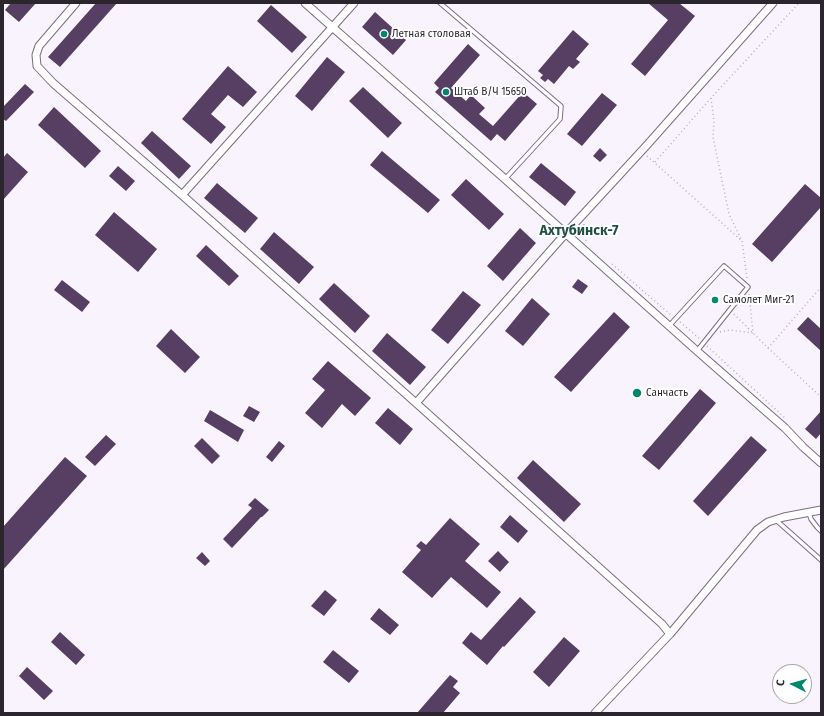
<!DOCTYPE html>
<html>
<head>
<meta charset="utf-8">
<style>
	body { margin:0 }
	#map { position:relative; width:824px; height:716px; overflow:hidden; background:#f9f3fd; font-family:"Fira Sans",sans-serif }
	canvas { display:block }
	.frame { position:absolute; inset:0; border:4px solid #2b252e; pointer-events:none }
	.north { position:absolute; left:772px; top:664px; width:40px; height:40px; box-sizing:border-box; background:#fff; border:1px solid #aaa8ab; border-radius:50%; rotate:276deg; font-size:11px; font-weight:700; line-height:16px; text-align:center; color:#2b252e }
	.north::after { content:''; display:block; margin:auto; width:14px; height:18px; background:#00876b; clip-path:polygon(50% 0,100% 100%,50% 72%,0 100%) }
</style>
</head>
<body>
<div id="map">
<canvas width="824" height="716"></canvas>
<div class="frame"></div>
<div class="north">С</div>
</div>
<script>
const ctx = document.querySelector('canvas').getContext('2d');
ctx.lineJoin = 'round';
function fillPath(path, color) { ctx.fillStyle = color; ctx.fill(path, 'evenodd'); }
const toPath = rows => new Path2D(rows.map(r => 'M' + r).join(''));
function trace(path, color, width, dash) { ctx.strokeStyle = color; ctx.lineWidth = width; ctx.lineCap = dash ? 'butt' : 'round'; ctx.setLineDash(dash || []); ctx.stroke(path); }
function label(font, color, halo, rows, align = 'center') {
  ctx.font = font + ' "Fira Sans",sans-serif'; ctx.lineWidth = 4; ctx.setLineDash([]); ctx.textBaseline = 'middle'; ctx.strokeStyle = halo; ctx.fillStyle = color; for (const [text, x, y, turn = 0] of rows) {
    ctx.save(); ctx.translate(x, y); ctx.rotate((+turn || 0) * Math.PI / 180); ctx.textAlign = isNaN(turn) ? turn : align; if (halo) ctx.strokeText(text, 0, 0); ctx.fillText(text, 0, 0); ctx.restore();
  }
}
fillPath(toPath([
	[11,3,36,3,19,22,5,10],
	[96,3,117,3,60,67,48,57],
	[648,3,679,3,695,16,645,76,631,64,668,20],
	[271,5,307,37,292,53,257,21],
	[375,12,406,40,393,55,362,27],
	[573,30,589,44,576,59,580,62,573,69,569,66,554,84,548,79,545,82,540,78,543,75,538,71],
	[468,44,480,55,451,88,466,101,471,95,485,108,479,114,493,126,523,92,537,104,505,141,497,134,491,141,435,92,439,88,434,83],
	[327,57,345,72,312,111,295,96],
	[228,66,257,92,243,107,228,95,211,114,226,127,211,144,182,119],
	[25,84,34,92,6,121,3,119,3,107],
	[363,87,402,123,388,138,349,101],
	[602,93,617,105,582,146,567,134],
	[54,107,101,151,85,168,38,125],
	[152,131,191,166,179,179,141,143],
	[600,148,607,155,600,162,593,156],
	[382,151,440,200,428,213,370,165],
	[7,153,28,172,3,200,3,158],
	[541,163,576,192,565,206,529,177],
	[118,166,135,181,126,191,109,176],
	[466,179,504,214,489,230,451,195],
	[217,183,258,218,245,233,204,198],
	[805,184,821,198,821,207,772,262,752,244],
	[114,212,157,249,138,272,95,235],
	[520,228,536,243,503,281,487,266],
	[274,232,314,267,299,284,260,249],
	[206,245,239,276,229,286,196,256],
	[578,279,588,286,582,294,572,287],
	[62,280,90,302,82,312,54,290],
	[334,283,370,316,355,333,319,299],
	[463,291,481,305,448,344,431,330],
	[532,298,550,314,523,346,505,331],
	[614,312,630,327,571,392,554,377],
	[808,317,821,329,821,351,797,329],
	[171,329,200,357,185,373,156,346],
	[387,333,426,367,410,385,372,351],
	[328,361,371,398,355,416,342,404,322,428,305,413,325,390,312,379],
	[700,389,716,403,659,470,642,456],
	[249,406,260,412,254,422,243,416],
	[388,408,413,429,400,445,375,423],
	[210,410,244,430,238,442,204,421],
	[821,411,821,433,816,439,805,429],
	[106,435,116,444,95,466,85,457],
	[751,436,767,450,708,516,693,501],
	[202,438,220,456,212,464,194,446],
	[279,441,285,446,272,462,266,457],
	[65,457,87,476,3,570,3,527],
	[533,460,581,504,564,522,517,478],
	[255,498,269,510,262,517,261,517,232,548,223,539,252,508,248,505],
	[510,515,528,531,518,543,500,527],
	[450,518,480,544,465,561,501,592,487,608,451,577,432,598,402,572,421,550,416,546,421,541,426,545],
	[498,551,509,562,500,572,488,561],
	[202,552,210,561,205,566,196,558],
	[325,590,337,600,324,616,311,606],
	[520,597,536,612,504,647,503,646,487,665,462,643,471,632,481,640],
	[379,608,399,625,390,635,370,619],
	[60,632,85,655,76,665,51,642],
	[564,637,580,651,549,687,533,672],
	[333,650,359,671,349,683,323,662],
	[27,667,53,691,44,700,19,676],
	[450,675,458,681,453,687,460,693,443,713,417,713]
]), '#563f62');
const lane = toPath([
	[440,3,561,106,560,119,505,179],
	[669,326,724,266,748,287,697,351],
	[809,513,811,519,817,527,821,531],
	[776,520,821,560]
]);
const street = toPath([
	[76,3,39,46,36,55,37,66,53,83,182,195,416,403,662,624,670,634],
	[305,3,505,179,697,351,785,428,803,447,821,463],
	[182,195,354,3],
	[416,403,566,233,647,145,773,3],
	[595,713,670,634,757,530,768,522,784,517,821,510]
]);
trace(lane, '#7b6e82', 5.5);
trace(street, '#7b6e82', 9);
trace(toPath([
	[711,98,714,121,713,137,729,214,742,241,747,278],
	[647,156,742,241],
	[655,162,711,98,799,3],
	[584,224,586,242],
	[612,264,671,315],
	[734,314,768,348,821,397],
	[680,322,700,339],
	[720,332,730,330,753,333,749,294],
	[707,346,785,418],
	[768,348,821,287]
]), '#b6b0ba', 1.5, [1, 3]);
trace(lane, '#fff', 3.5);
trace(street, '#fff', 7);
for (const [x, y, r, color] of [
	[384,34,4,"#00876b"],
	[446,92,4,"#00876b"],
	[715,300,4,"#00876b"],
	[637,393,5,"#00876b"]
]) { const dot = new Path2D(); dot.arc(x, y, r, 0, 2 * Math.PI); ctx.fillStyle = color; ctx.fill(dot); trace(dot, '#fff', 1.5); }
label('10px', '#2b252e', '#fff', [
	["Летная столовая",392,34],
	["Штаб В/Ч 15650",454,92],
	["Самолет Миг-21",723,300],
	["Санчасть",646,393]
], 'left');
label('bold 14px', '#1f5143', '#fff', [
	["Ахтубинск-7",579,231]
]);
</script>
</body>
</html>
